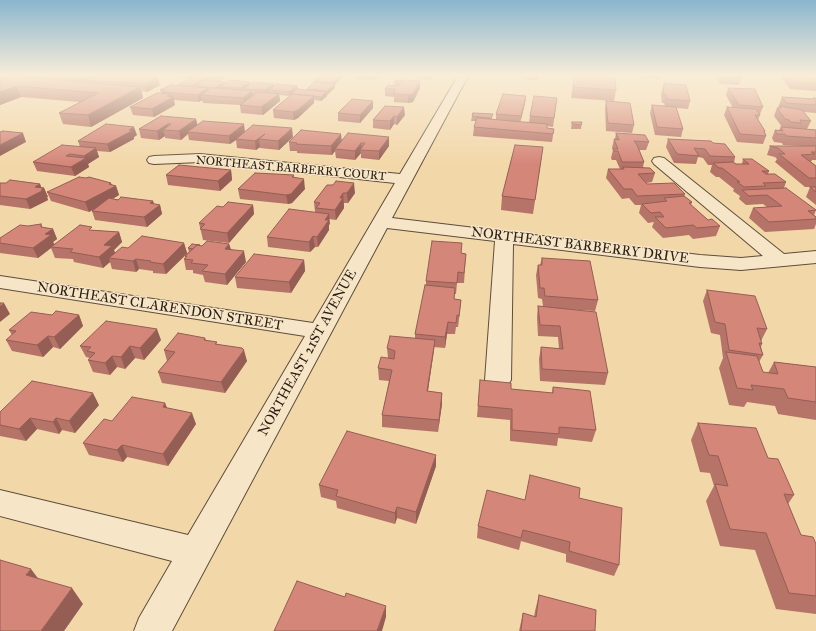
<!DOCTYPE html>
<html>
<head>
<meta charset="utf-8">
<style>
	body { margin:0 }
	canvas { display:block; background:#f2d7a9 }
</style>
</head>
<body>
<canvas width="816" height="631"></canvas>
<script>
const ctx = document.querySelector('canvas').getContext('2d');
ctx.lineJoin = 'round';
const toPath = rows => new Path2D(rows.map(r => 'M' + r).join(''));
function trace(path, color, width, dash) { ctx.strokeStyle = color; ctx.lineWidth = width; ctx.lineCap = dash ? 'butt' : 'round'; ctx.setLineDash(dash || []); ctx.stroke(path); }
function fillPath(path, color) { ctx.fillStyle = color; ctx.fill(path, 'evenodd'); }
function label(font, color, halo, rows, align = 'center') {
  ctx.font = font + ' "IM FELL Great Primer",serif'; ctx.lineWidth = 3; ctx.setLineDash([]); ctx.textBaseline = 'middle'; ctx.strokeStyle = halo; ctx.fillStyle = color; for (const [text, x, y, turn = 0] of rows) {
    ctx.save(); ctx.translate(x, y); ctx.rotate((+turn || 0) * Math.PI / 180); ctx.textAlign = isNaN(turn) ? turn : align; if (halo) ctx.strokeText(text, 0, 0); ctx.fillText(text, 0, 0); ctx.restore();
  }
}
const minor = toPath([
	[458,76,468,76,392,218,700,255,741,258,763,256,654,164,652,161,654,158,659,157,664,158,784,254,816,251,816,263,741,270,700,267,513,244,511,380,507,386,498,389,489,386,485,380,495,241,387,228,172,631,134,631,139,618,172,561,0,516,0,490,188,535,305,336,0,288,0,276,313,323,395,183,200,162,154,164,149,163,147,160,149,157,154,156,200,154,400,174,458,76]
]);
trace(minor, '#5d4e3b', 2);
fillPath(minor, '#f7e5c7');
fillPath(toPath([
	[0,76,91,76,92,77,160,85,147,92,142,91,143,98,91,127,63,124,59,113,80,102,21,97,0,105,0,81,2,80,0,80],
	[163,76,193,76,189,78],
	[200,76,227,76,219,81,208,80,208,81,225,82,225,83,274,86,307,90,307,89,314,83,314,81,319,76,344,76,335,85,335,88,327,95,326,94,327,96,321,101,314,100,314,103,298,118,294,120,274,118,273,110,290,96,279,95,280,101,263,115,241,113,240,105,203,103,202,100,199,102,174,100,175,105,154,117,133,115,130,107,161,93,160,90,178,85,201,77],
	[356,76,380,76,374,80,357,79],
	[417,76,433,76,430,80,417,79],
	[518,76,539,76,537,80,526,80,527,78,518,77],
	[574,76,616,90,614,101,571,98],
	[628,76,660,76,660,79],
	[716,76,740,76,742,78,739,85,720,84],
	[780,76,813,76,816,79,816,91,790,89],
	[402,80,402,81,420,88,413,102,408,103,394,102,394,97,385,96,385,89,394,85,394,82],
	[664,83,690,101,688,109,676,108,683,129,681,137,655,135,650,113,652,105,665,106,664,103,662,103,661,94],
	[728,88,763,107,760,114,759,114,760,115,758,120,765,131,765,133,766,136,763,144,737,142,724,115,727,107,733,108,726,95],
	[526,96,525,103,520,122,529,122,530,116,557,98,553,127,547,126,547,128,554,129,552,142,473,136,474,127,476,121,471,121,472,116,492,118,492,119,496,120,496,114],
	[782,97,813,99,813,98,816,98,816,113,804,112,811,121,807,129,816,130,816,160,812,160,811,162,816,166,816,187,805,187,775,162,777,159,775,157,767,155,770,146,802,146,783,145,782,143,774,142,772,138,775,130,779,130,781,127,782,127,774,116,777,108,778,108,779,106,780,106,779,105],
	[373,101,373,108,360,123,338,121,338,113],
	[606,101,634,125,632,133,606,131,605,109],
	[385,106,405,115,397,125,394,124,390,130,373,128,373,120],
	[161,116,197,125,245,132,293,137,279,150,260,148,260,147,256,150,237,148,236,140,230,144,189,140,188,134,181,140,165,138,165,136,159,140,141,138,139,129],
	[572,122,582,122,581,129,571,129],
	[616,133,649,142,646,150,639,150,644,162,643,167,655,173,652,182,646,183,647,184,685,194,684,196,692,202,691,205,708,220,720,226,716,236,693,239,689,235,663,238,652,227,654,222,648,223,639,213,641,205,635,205,629,198,622,199,606,178,608,169,620,169,616,160,612,160,611,158,613,150,612,148,614,139,615,139],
	[137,135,134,137,134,139,110,152,97,151,99,157,88,164,89,167,75,176,37,171,33,162,80,147,78,141],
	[668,139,713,143,735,157,734,163,736,164,742,164,743,159,769,171,768,174,786,182,784,188,816,210,814,215,816,217,816,224,814,229,765,232,749,218,753,208,767,207,763,204,746,205,739,199,740,196,733,191,734,189,719,177,716,177,710,172,712,165,708,165,703,158,698,157,696,164,674,163,666,147],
	[342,141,389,146,379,160,361,158,361,153,355,160,336,158,335,151,332,155,297,153,297,151,290,151,289,142],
	[543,147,533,214,501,210,502,196],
	[231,170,232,180,220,191,168,185,166,175],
	[294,175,294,177,305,189,292,203,288,204,240,199,238,189],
	[0,183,40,184,41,187,44,188,48,197,47,197,48,200,30,209,0,205],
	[112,185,116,186,119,195,113,199,153,201,154,204,160,205,162,214,147,227,95,220,92,211,94,209,89,212,51,201,47,192],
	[327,185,355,193,348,203,344,203,344,208,336,220,329,219,329,230,318,247,315,247,310,252,268,247,267,237,317,213,317,212,315,212,314,202],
	[810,187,816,187,816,205,806,197],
	[253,205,254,214,229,243,203,240,199,223,223,207],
	[41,224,42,227,53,229,57,239,53,242,54,244,93,230,119,232,122,242,114,250,115,253,128,248,184,243,187,253,189,252,188,248,200,246,229,244,231,249,246,262,227,285,205,282,203,275,193,273,193,270,186,270,184,259,185,258,185,256,166,274,153,273,153,271,139,269,136,272,112,269,110,262,103,268,74,262,73,259,55,258,51,248,38,258,0,253,0,238,28,226],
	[461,253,466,254,464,283,457,283,456,294,455,294,454,299,461,300,458,327,456,327,455,334,447,334,445,348,434,347,428,391,442,393,442,404,438,432,382,427,382,415,389,381,379,380,378,368,388,358,387,348,415,338,415,334,426,285,426,281],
	[542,258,598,300,595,311,564,309,608,373,605,385,540,381,539,359,541,347,559,349,558,337,538,336,537,317,538,306,543,306,542,299,538,298,536,275,538,265,540,265],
	[304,260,305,271,291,293,237,288,235,277],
	[707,290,767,329,761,341,762,344,761,347,763,355,759,362,763,372,768,373,774,362,816,367,816,420,778,414,775,406,747,402,744,407,729,405,719,368,723,358,720,335,711,333,703,301],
	[52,315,79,315,83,326,60,349,53,347,43,357,12,351,6,340,12,335,9,330],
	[205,338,206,340,218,344,247,361,225,393,162,383,158,372,167,361,164,350],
	[161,340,144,360,135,358,125,369,117,367,110,375,93,372,88,360,90,358,86,357,80,346],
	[480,380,511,389,552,393,553,387,596,430,592,442,558,438,557,446,510,441,510,420,477,417],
	[165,403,167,408,196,424,168,466,127,457,123,462,89,455,83,443,112,421],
	[99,405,75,433,62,430,59,434,37,429,26,441,0,436,0,412],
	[698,423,768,458,794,495,788,504,801,535,816,544,816,614,776,609,755,550,720,546,706,501,714,486,710,473,700,472,691,440],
	[436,466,416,524,397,518,395,524,337,508,336,501,321,497,319,485],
	[579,498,619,565,614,576,566,562,566,554,521,541,519,550,477,538,478,526,525,500],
	[539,595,595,631,519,631,523,613,534,617,535,611]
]), '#b67368');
fillPath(toPath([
	[82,76,91,76,93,79,84,80,85,83,77,87,74,79],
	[220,76,227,76,219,81,218,77],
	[340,76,344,76,340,79],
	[340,76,340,80,335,85,335,88,327,95,327,91,333,85,333,83],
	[374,76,380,76,374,80],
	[430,76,433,76,430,80],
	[158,77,160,85,147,92,145,84],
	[208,77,208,81,199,87,192,86],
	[420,81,420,88,413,102,408,103,408,95],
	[225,82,226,85,220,87,220,89,215,88],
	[250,82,250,86,244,89,244,90,241,92,241,88],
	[274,84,274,87,268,90,268,92,265,94,265,90],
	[17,86,21,97,0,105,0,92],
	[297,86,298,89,290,94,290,96,289,92],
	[140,87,143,98,91,127,88,115],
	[208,88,210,95,201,95,202,100,199,102,198,95],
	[252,91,253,99,244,105,243,98],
	[326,92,327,96,321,101,321,97],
	[171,94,172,98,173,97,175,105,154,117,152,109,167,96],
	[279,94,280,101,263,115,261,107],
	[314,96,314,103,298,118,294,120,293,112],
	[526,96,525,103,520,124,521,116],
	[373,101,373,108,360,123,360,115],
	[404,107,405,115,397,125,397,117],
	[394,116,394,124,390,130,390,121],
	[196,119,198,127,187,132,188,134,181,140,179,131],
	[168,124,169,130,163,130,165,136,159,140,157,131],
	[244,124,245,132,236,139,236,140,230,144,229,136],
	[134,127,137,135,134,137,134,139,110,152,107,144],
	[292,128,293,137,279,150,278,141],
	[23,133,26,142,0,156,0,145],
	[265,134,259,139,260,147,256,150,255,141],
	[341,134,342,142,335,149,335,151,332,155,331,146],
	[389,137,389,146,379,160,379,151],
	[361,143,362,150,360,150,361,153,355,160,355,151],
	[96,148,99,157,88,164,89,167,75,176,71,167,85,159,84,156],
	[231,170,232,180,220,191,218,181],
	[304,179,305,189,292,203,288,204,286,195],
	[111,183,113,187,116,186,119,195,89,212,85,202],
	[354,183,355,193,348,203,347,193],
	[40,184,42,189,44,188,48,197,47,197,48,200,30,209,26,199,35,187],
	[343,193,344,208,336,220,335,210,340,198],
	[153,201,155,208,160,205,162,214,147,227,144,217,150,203],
	[253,205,254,214,229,243,227,233],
	[329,214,330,224,329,225,329,230,318,247,317,237,325,220],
	[41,224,45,234,53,229,57,239,53,242,55,245,51,247,51,248,38,258,33,248,41,227],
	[119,232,122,242,114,250,116,256,109,258,110,262,103,268,99,257,104,245],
	[313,236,315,247,310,252,309,242],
	[184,243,187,253,166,274,163,264],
	[229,244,232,254,225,249],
	[244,251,246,262,227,285,225,274],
	[136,259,139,269,136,272,133,261],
	[304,260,305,271,291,293,289,282],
	[461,300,460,311,458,327,459,316],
	[4,303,10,314,0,322,0,307],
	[79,315,83,326,60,349,54,337],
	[448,322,447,334,445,348,445,337],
	[157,329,161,340,144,360,140,348],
	[48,336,53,347,43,357,37,345],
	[435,340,434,351,426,403,427,391],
	[130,346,135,358,125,369,121,357],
	[244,350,247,361,225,393,221,382],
	[112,356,117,367,110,375,105,363],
	[93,393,99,405,75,433,69,421],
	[442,393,442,404,438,432,439,420],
	[165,403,170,415,163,407],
	[192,413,196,424,168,466,163,454],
	[30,418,37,429,26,441,19,429],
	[56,418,62,430,59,434,53,422],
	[122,445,127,457,123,462,117,450],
	[436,455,436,466,416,524,416,512],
	[397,507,397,518,395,524,395,513],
	[31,569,43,585,26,575],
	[72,588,83,604,64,631,41,631],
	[386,606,386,617,382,631,377,631]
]), '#945e55');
const building = toPath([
	[11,76,140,87,88,115,59,113,98,93,17,86,0,92,0,81,11,76],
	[58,76,82,76,74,79,62,78,66,76,58,76],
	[96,76,137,76,158,77,145,84,84,80,96,76],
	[193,76,208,77,192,86,178,85,193,76],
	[203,76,220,76,218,77,203,76],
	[319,76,340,76,333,83,314,81,319,76],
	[574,76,615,76,616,90,573,87,574,76],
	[722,76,740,76,742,78,723,77,722,76],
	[788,76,813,76,816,79,816,83,793,82,788,76],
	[205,80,225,82,215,88,194,86,205,80],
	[230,80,250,82,241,88,220,87,230,80],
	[396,80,402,80,400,83,394,82,396,80],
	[403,80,420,81,413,94,408,95,394,94,395,89,385,89,388,85,398,86,403,80],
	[253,82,274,84,265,90,244,89,253,82],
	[314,82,335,84,327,91,307,89,314,82],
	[664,83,686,85,690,101,667,99,666,95,664,95,663,86,665,86,664,83],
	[277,84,297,86,289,92,268,90,277,84],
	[171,85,208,88,198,95,164,92,165,91,160,90,171,85],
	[212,88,252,91,243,98,201,95,212,88],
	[728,88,755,89,763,107,739,105,728,88],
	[297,89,326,92,321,97,313,96,314,96,290,94,297,89],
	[258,92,279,94,261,107,240,105,258,92],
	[157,93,171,94,167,96,173,97,152,109,130,107,157,93],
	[292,94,314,96,298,110,293,112,273,110,292,94],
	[503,94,526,96,521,116,496,114,503,94],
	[534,96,557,98,554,118,530,116,534,96],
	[782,97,814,99,813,98,816,98,816,105,786,103,782,97],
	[352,99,373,101,360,115,338,113,352,99],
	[606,101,630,103,634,125,608,123,606,101],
	[652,105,676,107,683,129,657,127,652,105],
	[385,106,404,107,397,117,394,116,390,121,373,120,385,106],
	[779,106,802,110,811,121,800,120,801,123,791,122,789,120,785,119,777,108,781,108,779,106],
	[727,107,756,109,760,115,755,115,765,131,764,131,766,136,740,134,727,107],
	[473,113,493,114,491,118,472,116,473,113],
	[161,116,196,119,179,131,163,130,171,124,168,124,157,131,139,129,161,116],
	[477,118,547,124,547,128,554,129,553,134,474,127,477,118],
	[203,121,244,124,229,136,187,132,203,121],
	[572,122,582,122,581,125,572,124,572,122],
	[106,124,134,127,129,130,132,131,107,144,78,141,106,124],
	[253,125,292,128,278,141,259,139,265,134,255,141,236,139,253,125],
	[781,127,816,130,816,138,786,136,785,134,777,134,775,130,783,131,781,127],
	[301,130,341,134,331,146,296,144,297,143,289,142,301,130],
	[3,131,23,133,0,145,0,132,3,131],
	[348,133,389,137,379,151,360,150,365,143,361,143,355,151,335,149,348,133],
	[616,133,645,135,649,142,634,141,637,145,644,162,622,162,618,151,614,151,613,149,618,149,614,139,619,140,616,133],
	[668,139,711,141,713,143,725,144,735,157,710,156,705,149,694,148,699,156,677,154,668,139],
	[62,145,96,148,84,156,70,154,66,156,86,158,71,167,33,162,62,145],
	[515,145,543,147,535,200,502,196,515,145],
	[770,146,816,146,816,152,811,152,815,154,801,155,816,166,816,178,809,178,779,154,785,154,778,148,770,146],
	[743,159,752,159,769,171,762,171,766,174,775,174,786,182,763,183,766,186,744,187,737,182,740,182,722,168,719,168,713,163,733,162,736,164,749,164,743,159],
	[179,165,231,170,218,181,166,175,179,165],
	[623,167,650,168,655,173,638,174,647,184,674,183,685,194,637,196,632,189,624,189,608,169,624,169,623,167],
	[255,173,294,175,292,177,304,179,291,194,286,195,238,189,255,173],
	[79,177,86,178,89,177,111,183,109,184,116,186,85,202,47,192,79,177],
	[10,180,40,184,35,187,44,188,41,190,44,190,26,199,0,196,0,183,6,183,10,180],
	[336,181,354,183,347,193,343,193,340,198,343,198,335,210,316,208,320,203,314,202,327,185,333,185,336,181],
	[810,187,816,187,816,192,810,187],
	[786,188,816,210,808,211,816,217,816,219,769,222,753,208,782,206,767,195,749,196,742,190,786,188],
	[684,196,692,202,689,203,708,220,712,219,720,226,697,228,693,225,666,228,655,217,664,217,660,212,651,213,642,204,667,201,664,198,684,196],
	[121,197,153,201,150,203,160,205,144,217,92,211,109,198,118,200,121,197],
	[228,202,253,205,227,233,200,229,205,224,199,223,217,206,223,207,228,202],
	[289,209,329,214,325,220,329,220,317,237,313,236,309,242,267,237,289,209],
	[41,224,41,227,53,229,45,234,51,235,33,248,0,243,0,238,20,225,28,226,41,224],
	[80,225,92,227,89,230,119,232,104,245,112,246,99,257,70,252,73,249,51,247,80,225],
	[142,236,184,243,163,264,150,262,151,261,136,259,133,261,109,258,122,247,128,248,142,236],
	[207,241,229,244,225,249,244,251,225,274,202,271,208,265,191,263,193,260,184,259,187,256,185,256,197,245,202,246,207,241],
	[432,241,462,243,461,253,466,254,464,273,458,272,457,283,426,281,432,241],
	[192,244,200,245,197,245,193,249,188,248,192,244],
	[254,254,304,260,289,282,235,277,254,254],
	[542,258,590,261,598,300,545,296,544,288,540,288,538,265,542,265,542,258],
	[425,285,455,288,454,299,461,300,459,316,457,315,456,323,448,322,445,337,415,334,425,285],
	[707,290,755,296,767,329,757,328,762,344,759,343,763,355,729,350,725,324,715,322,707,290],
	[0,303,4,303,0,307,0,303],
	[538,306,596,312,608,373,542,369,541,347,563,349,560,326,540,325,538,306],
	[56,311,79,315,54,337,48,336,37,345,6,340,16,331,9,330,31,312,52,315,56,311],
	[106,321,157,329,140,348,130,346,121,357,112,356,105,363,88,360,95,353,87,351,91,347,80,346,106,321],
	[178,333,205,338,204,340,217,342,215,344,242,348,244,350,221,382,158,372,175,352,164,350,178,333],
	[390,336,435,340,427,391,442,393,439,420,382,415,392,370,378,368,381,357,394,359,395,351,387,348,390,336],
	[726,352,757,356,763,372,778,374,774,362,816,367,816,402,788,398,784,389,751,385,753,390,737,388,726,352],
	[480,380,511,383,511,389,553,393,553,387,590,391,596,430,559,427,559,434,512,430,512,409,478,406,480,380],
	[32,381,93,393,69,421,56,418,53,422,30,418,19,429,0,425,0,412,32,381],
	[132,397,165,403,163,407,192,413,163,454,122,445,117,450,83,443,104,419,112,421,132,397],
	[698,423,756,428,768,458,778,459,794,495,784,494,801,535,813,537,816,544,816,596,789,593,766,533,730,529,715,484,728,486,718,456,709,455,698,423],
	[347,431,436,455,416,512,397,507,395,513,336,496,338,490,319,485,347,431],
	[530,475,580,488,579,498,622,508,619,565,569,551,570,542,523,530,521,538,478,526,487,490,525,500,530,475],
	[0,560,31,569,26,575,72,588,41,631,0,631,0,560],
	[297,581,345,597,346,593,386,606,377,631,274,631,297,581],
	[539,595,596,610,595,631,521,631,523,613,536,617,539,595]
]);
fillPath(building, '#d48679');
trace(building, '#945e55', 1);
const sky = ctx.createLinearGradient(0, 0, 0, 164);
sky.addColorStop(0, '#89b6ce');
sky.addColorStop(0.46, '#f9edd8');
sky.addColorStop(1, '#f9edd800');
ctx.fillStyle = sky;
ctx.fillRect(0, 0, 816, 164);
label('12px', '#2b2016', '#f7e5c7', [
	["NORTHEAST BARBERRY COURT",291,169,5]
]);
label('14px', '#2b2016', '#f7e5c7', [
	["NORTHEAST BARBERRY DRIVE",580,246,7],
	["NORTHEAST CLARENDON STREET",160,307,9],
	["NORTHEAST 21ST AVENUE",308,353,-61]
]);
</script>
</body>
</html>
